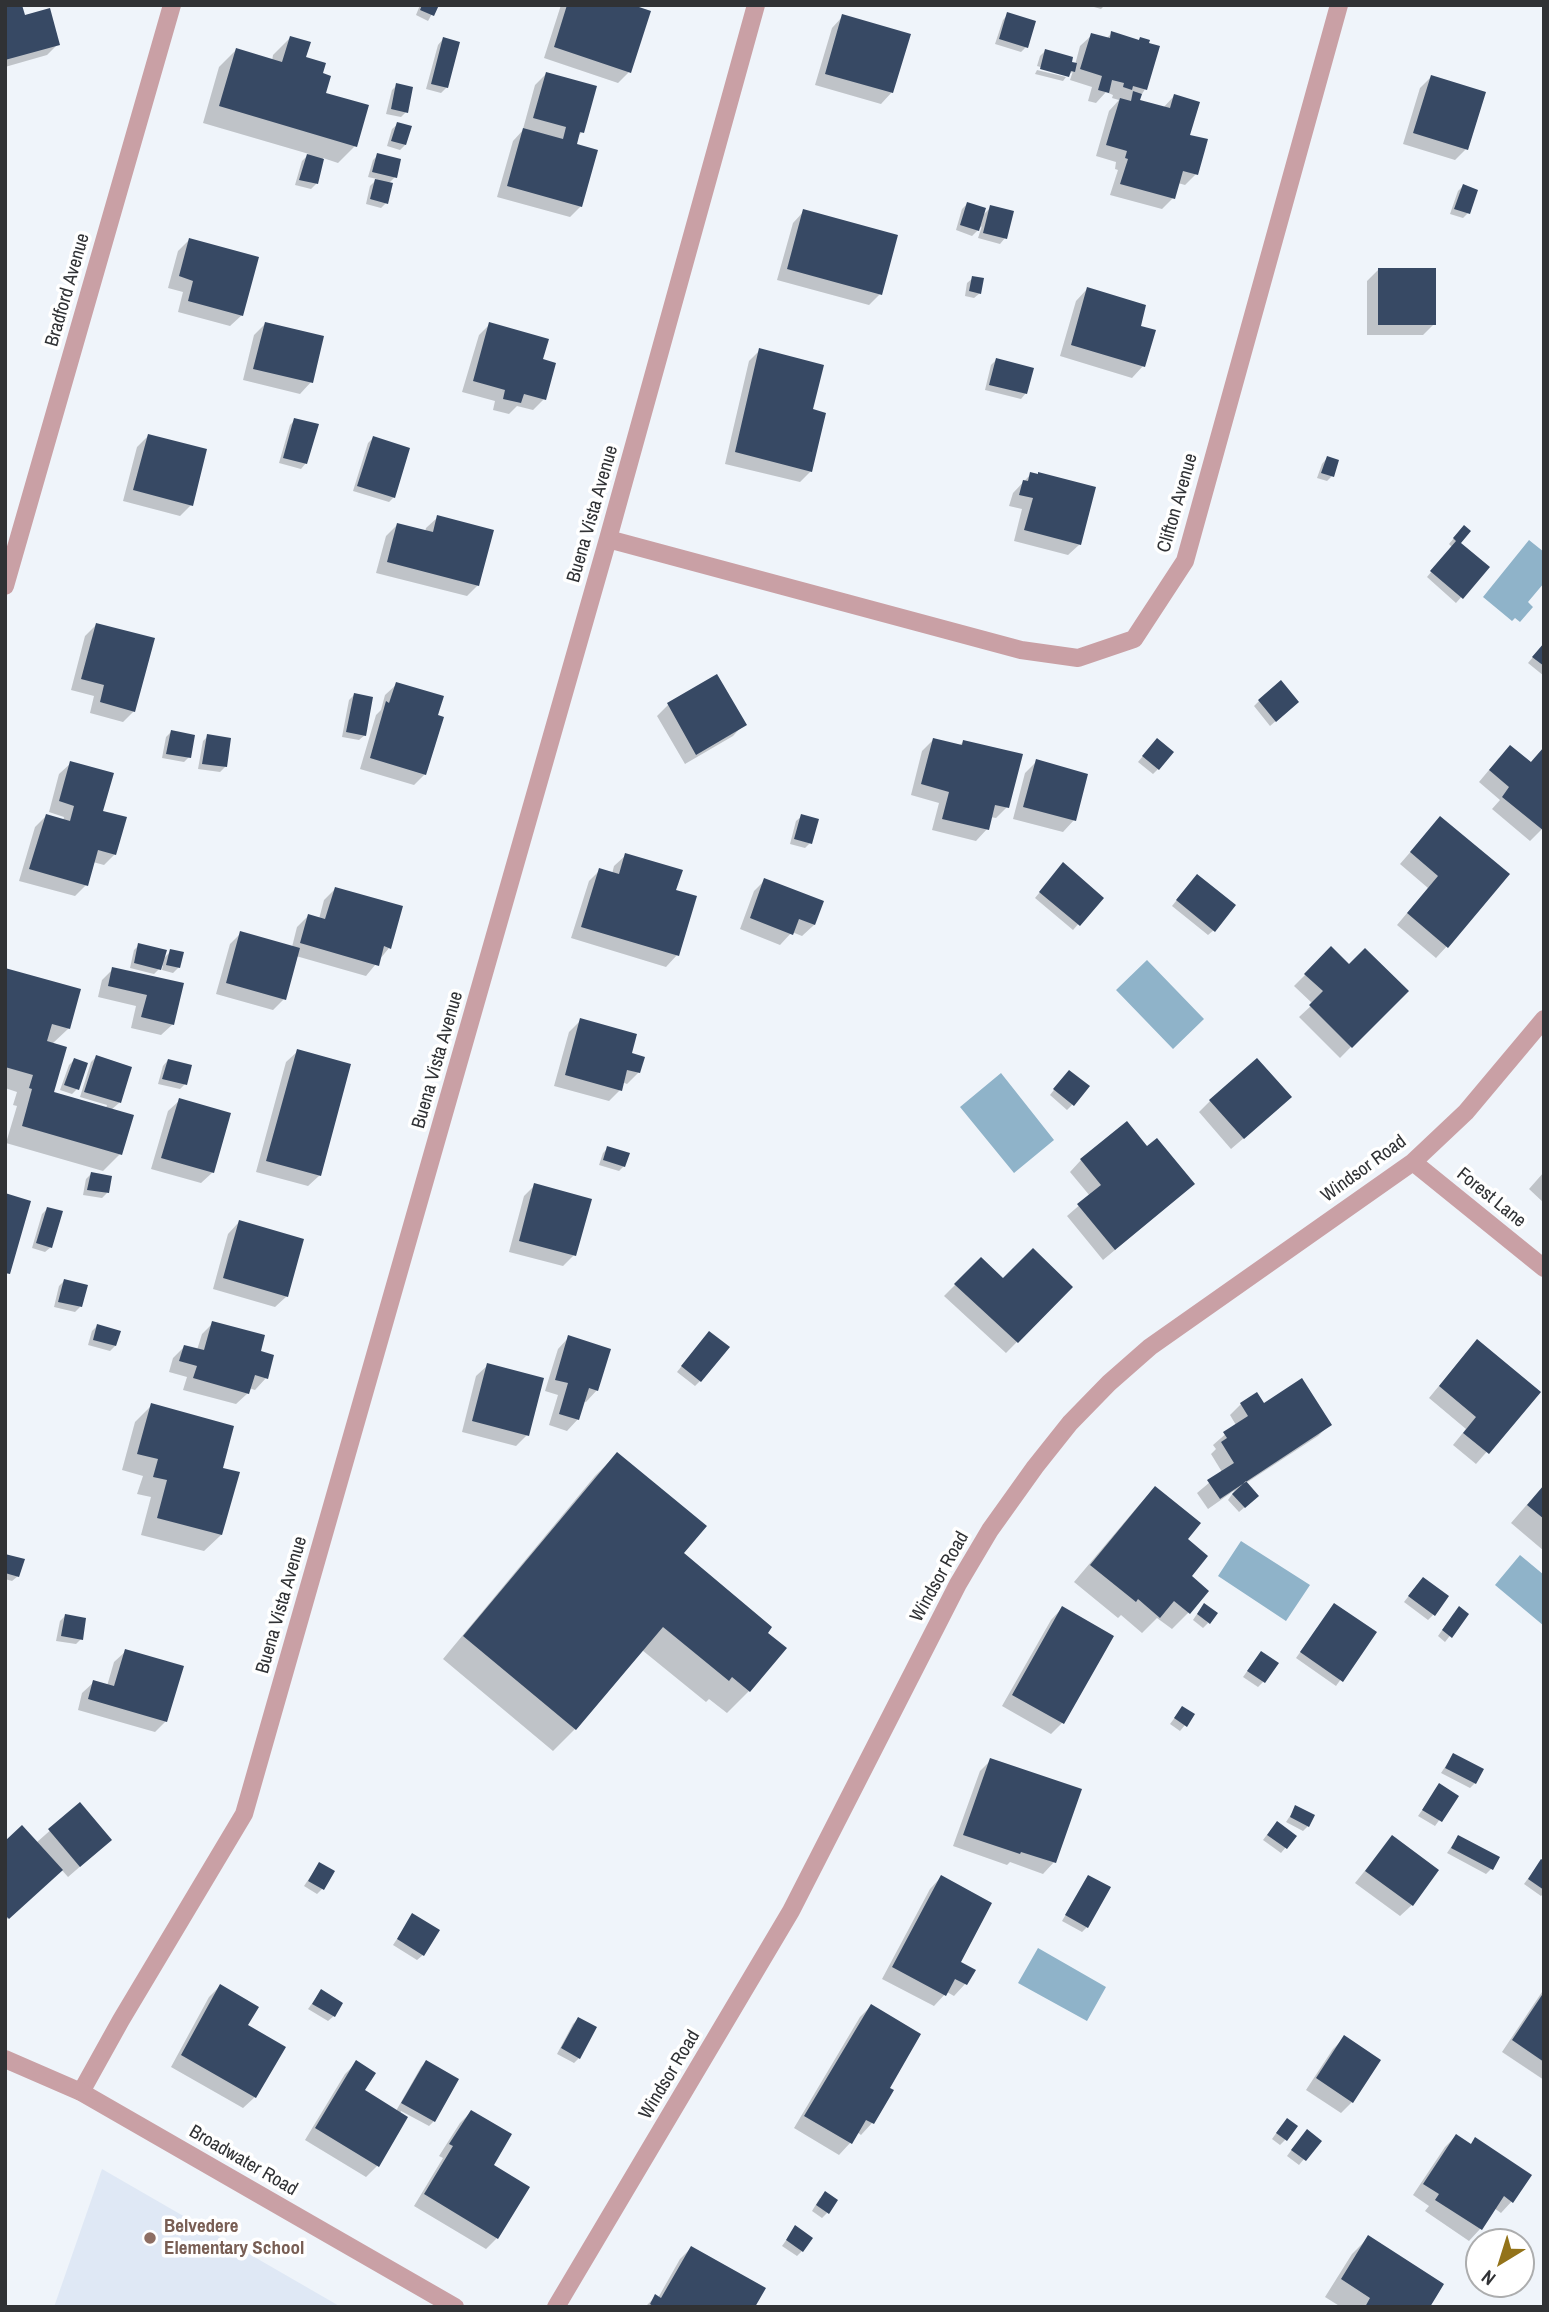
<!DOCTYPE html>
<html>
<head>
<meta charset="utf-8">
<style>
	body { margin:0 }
	#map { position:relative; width:1549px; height:2312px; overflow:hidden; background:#eff4fa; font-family:"Archivo Narrow",sans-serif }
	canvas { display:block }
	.frame { position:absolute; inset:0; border:7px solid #303235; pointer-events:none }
	.north { position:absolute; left:1465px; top:2228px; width:70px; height:70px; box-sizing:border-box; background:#fff; border:2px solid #acadae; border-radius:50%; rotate:218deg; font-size:19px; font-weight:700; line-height:28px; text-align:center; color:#303235 }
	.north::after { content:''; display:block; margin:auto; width:24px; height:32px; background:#93731a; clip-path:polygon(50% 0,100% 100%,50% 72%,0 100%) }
</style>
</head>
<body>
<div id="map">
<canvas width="1549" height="2312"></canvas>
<div class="frame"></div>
<div class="north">N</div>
</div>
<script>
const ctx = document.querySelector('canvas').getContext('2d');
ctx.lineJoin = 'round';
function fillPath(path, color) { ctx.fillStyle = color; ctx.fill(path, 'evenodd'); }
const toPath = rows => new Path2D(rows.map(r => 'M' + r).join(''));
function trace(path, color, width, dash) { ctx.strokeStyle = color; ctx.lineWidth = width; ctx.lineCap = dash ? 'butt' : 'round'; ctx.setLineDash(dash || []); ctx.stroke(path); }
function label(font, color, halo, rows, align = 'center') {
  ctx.font = font + ' "Archivo Narrow",sans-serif'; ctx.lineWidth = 7; ctx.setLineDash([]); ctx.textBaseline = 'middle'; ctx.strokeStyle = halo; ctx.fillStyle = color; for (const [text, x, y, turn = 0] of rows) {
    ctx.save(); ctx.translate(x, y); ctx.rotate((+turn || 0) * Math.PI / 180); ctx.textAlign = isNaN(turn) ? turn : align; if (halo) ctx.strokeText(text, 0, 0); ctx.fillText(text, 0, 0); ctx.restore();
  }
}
fillPath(toPath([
	[102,2169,341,2307,54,2307]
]), '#dfe8f5');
fillPath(toPath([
	[1529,540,1544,552,1544,583,1528,602,1533,607,1520,622,1515,618,1512,621,1483,597],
	[1147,960,1204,1019,1173,1049,1116,990],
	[1001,1073,1054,1140,1014,1173,960,1107],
	[1241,1541,1310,1585,1286,1621,1218,1576],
	[1520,1555,1544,1575,1544,1626,1495,1585],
	[1038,1948,1106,1987,1087,2021,1018,1983]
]), '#8fb3c9');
fillPath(toPath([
	[5,5,24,17,58,44,47,55,5,67],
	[420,5,437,5,428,21,416,15],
	[561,5,628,5,629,72,618,83,544,58],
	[1087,5,1105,5,1101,9],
	[1008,14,1026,47,1021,52,995,44,1003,20],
	[843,16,892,92,881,104,815,85,832,28],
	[1112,33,1138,41,1140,39,1147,44,1158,47,1145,89,1138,101,1163,108,1174,96,1188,136,1196,174,1185,185,1178,183,1173,198,1162,209,1110,195,1118,170,1115,169,1116,162,1096,156,1109,111,1119,100,1112,98,1113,95,1106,92,1096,103,1088,101,1092,87,1070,80,1073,71,1069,75,1037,66,1040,56,1045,51,1075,65,1080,46,1092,35,1106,39],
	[290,38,304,58,321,74,324,95,355,146,338,163,323,158,316,184,311,189,295,185,302,161,309,154,203,123,219,67,236,50,272,61,273,55],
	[443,39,447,87,441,93,426,89,438,45],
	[1037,70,1066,77,1063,81,1035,74],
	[546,74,582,132,577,137,575,146,581,206,570,217,497,197,513,141,524,129,523,129,535,85],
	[1431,77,1466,149,1455,160,1403,144,1420,88],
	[397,85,406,112,401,117,386,114,392,90],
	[398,124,405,145,400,150,387,146,392,129],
	[378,155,395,177,388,184,386,203,381,208,366,204,370,186,377,179,368,177,373,160],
	[1463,186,1468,213,1463,218,1450,214,1458,191],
	[967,204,982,216,991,207,1005,238,1000,244,978,238,982,226,972,236,956,230,962,209],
	[804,211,880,294,869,305,777,280,793,223],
	[189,240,242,315,230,326,178,312,183,292,168,288,178,251],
	[1379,269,1434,324,1423,335,1367,335,1367,281],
	[973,278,980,293,974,298,965,296,967,283],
	[1087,289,1138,327,1143,366,1132,378,1060,356,1076,301],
	[265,324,311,382,300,394,243,380,254,335],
	[490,324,541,360,544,399,533,410,517,406,509,414,493,410,495,401,462,392,479,335],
	[760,350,811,411,811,471,800,482,725,464,749,361],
	[996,360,1026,393,1021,399,985,390,991,365],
	[295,420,306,463,301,469,279,463,290,425],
	[148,436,191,505,180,516,123,501,137,447],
	[373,438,394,497,389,502,353,491,368,443],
	[1327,458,1332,476,1327,481,1317,478,1322,464],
	[1031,474,1080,544,1068,555,1014,541,1022,509,1009,506,1013,493],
	[438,517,478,585,467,596,376,573,386,536,397,525,425,532,426,528],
	[1459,532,1459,543,1488,567,1456,603,1427,577,1452,547,1449,544],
	[96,625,134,711,123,722,90,713,94,696,71,690,85,636],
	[1544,644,1544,676,1528,663],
	[716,676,744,724,733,736,685,764,657,716,668,705],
	[397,684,425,774,414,785,360,769,376,715,381,710,385,695],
	[354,695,365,735,359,740,342,737,349,700],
	[1259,701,1292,707,1270,726,1254,706],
	[171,732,189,757,184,762,162,758,166,737],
	[208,736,225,767,220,772,198,769,203,741],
	[933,740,959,746,964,741,1007,807,996,818,990,817,987,829,976,841,932,830,939,803,911,795,922,751],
	[1152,745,1158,769,1153,774,1138,762],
	[1544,747,1544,827,1530,841,1492,809,1500,800,1479,782,1499,758,1530,763],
	[1037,761,1074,820,1063,832,1013,819,1025,773],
	[71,763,101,812,115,854,104,865,93,862,86,885,75,896,19,881,35,827,46,816,63,821,64,817,49,812,59,774],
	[802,816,810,843,805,848,790,844,796,821],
	[1440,818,1447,946,1436,958,1397,925,1428,888,1400,864],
	[626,855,674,892,677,955,666,967,571,938,589,881,600,870,612,874,614,866],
	[1058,870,1101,898,1073,930,1035,898],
	[765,880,822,902,814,925,802,936,792,932,780,945,740,929,754,891],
	[1192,881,1214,930,1208,935,1172,906],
	[335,889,389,948,366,976,296,956,284,999,273,1010,216,994,230,944,241,933,292,947,297,927,308,916,319,919,324,900],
	[139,945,162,960,171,951,179,967,173,973,162,970,163,965,154,974,130,968,134,950],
	[1331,949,1349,967,1406,991,1340,1058,1299,1017,1313,1004,1294,986],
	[5,969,69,1028,52,1044,52,1093,106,1108,107,1105,80,1097,91,1062,96,1057,130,1068,119,1103,111,1110,120,1154,103,1171,6,1143,17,1106,13,1105,17,1092,5,1088],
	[113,969,182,984,173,1024,161,1035,131,1028,136,1006,98,997,102,980],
	[581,1020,630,1055,639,1072,627,1084,622,1082,620,1090,609,1101,554,1086,569,1032],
	[298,1051,320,1175,308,1186,256,1172,286,1062],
	[74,1060,77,1089,72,1094,60,1090,69,1065],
	[168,1060,185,1084,180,1089,158,1084,163,1066],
	[1064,1077,1072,1105,1067,1110,1050,1095],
	[180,1100,213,1172,201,1183,151,1169,168,1111],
	[1210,1101,1279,1108,1231,1149,1199,1112],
	[608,1148,624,1166,619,1171,599,1165,603,1153],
	[1147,1148,1181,1195,1103,1260,1067,1216,1090,1196,1070,1172,1081,1160],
	[1544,1172,1544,1203,1529,1189],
	[91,1174,107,1193,102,1198,83,1195,86,1179],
	[535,1185,574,1255,563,1266,509,1252,524,1196],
	[47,1209,51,1247,45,1252,32,1248,42,1214],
	[239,1222,287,1296,275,1307,213,1289,228,1234],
	[981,1259,1003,1281,1071,1287,1006,1353,944,1296],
	[64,1281,80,1307,75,1312,54,1307,59,1286],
	[213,1323,259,1352,266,1378,255,1390,249,1388,248,1393,236,1404,183,1390,187,1377,169,1372,173,1358,184,1347,197,1350,202,1334],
	[97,1326,115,1346,110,1351,88,1345,92,1331],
	[569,1337,597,1390,586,1402,583,1401,578,1419,567,1431,549,1425,558,1395,545,1391,558,1349],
	[704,1338,700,1381,695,1386,677,1372],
	[1466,1353,1539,1392,1476,1464,1453,1445,1466,1429,1429,1398],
	[488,1365,527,1435,516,1446,462,1432,476,1376],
	[1241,1404,1264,1405,1330,1424,1318,1436,1246,1483,1252,1501,1239,1512,1228,1500,1235,1490,1208,1509,1197,1493,1222,1472,1211,1454,1216,1449,1213,1445,1236,1425,1230,1415],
	[152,1405,221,1469,221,1535,204,1551,141,1535,151,1497,137,1494,143,1476,122,1470,135,1422],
	[617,1454,681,1554,784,1649,749,1691,727,1713,709,1699,706,1702,642,1650,575,1729,553,1751,443,1659,595,1476],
	[1544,1485,1544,1551,1511,1523],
	[1155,1488,1185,1540,1189,1576,1189,1612,1172,1629,1157,1618,1142,1633,1121,1615,1118,1618,1074,1582,1139,1505],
	[5,1555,18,1576,12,1581,5,1579],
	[1418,1584,1433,1615,1428,1620,1404,1602],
	[1334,1605,1374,1633,1336,1686,1296,1658],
	[1062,1608,1062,1723,1051,1734,1002,1706,1051,1620],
	[1199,1611,1208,1623,1203,1628,1193,1620],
	[1454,1613,1467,1614,1445,1642,1438,1636],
	[65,1616,81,1639,76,1644,56,1641,60,1621],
	[126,1651,166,1721,155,1732,78,1710,82,1693,94,1682,107,1686,114,1662],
	[1256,1659,1263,1682,1258,1687,1243,1677],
	[1182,1708,1185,1725,1180,1731,1170,1724],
	[1453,1755,1475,1783,1470,1788,1441,1773],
	[991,1760,1054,1862,1043,1874,1010,1862,1007,1865,953,1846,980,1771],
	[1439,1786,1456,1797,1435,1826,1418,1816],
	[80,1804,98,1851,68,1877,61,1869,5,1921,5,1843,36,1843],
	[1296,1807,1308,1826,1303,1831,1286,1822],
	[1272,1828,1295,1836,1281,1853,1263,1840],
	[1392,1837,1412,1905,1400,1916,1355,1883],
	[1458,1837,1492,1868,1486,1874,1447,1853],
	[1541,1861,1544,1863,1544,1893,1541,1896,1524,1884],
	[319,1864,322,1889,317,1894,304,1886],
	[941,1877,959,1963,973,1970,965,1984,954,1996,947,1992,934,2006,882,1979,930,1889],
	[1088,1877,1087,1927,1082,1932,1062,1921],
	[413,1915,423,1955,417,1960,393,1945],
	[220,1986,246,2025,255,2097,243,2108,171,2067,209,1997],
	[1544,1989,1544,2080,1502,2052],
	[321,1991,334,2016,328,2021,308,2009],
	[871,2006,887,2088,892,2091,872,2123,861,2135,857,2132,850,2143,839,2155,794,2128,860,2017],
	[578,2019,579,2058,574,2063,557,2054,573,2024],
	[1344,2038,1352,2102,1341,2113,1306,2090,1333,2049],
	[426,2062,434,2121,429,2126,401,2111,377,2166,366,2177,305,2140,345,2074,356,2063,362,2091,396,2111,421,2067],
	[471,2112,497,2238,486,2249,414,2206,443,2158,439,2156,460,2123],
	[1282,2125,1285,2140,1280,2145,1272,2139],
	[1302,2136,1319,2141,1299,2165,1287,2156],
	[1456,2136,1470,2145,1475,2140,1512,2201,1501,2213,1494,2208,1480,2229,1469,2241,1425,2211,1429,2206,1413,2195,1445,2147],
	[820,2198,827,2213,822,2218,812,2211],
	[795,2228,802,2251,797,2256,782,2246],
	[1369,2237,1428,2307,1341,2307,1325,2297,1352,2254],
	[691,2248,753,2307,645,2307,655,2297,658,2298,680,2259]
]), '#0003');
fillPath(toPath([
	[5,5,22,5,25,15,50,8,60,45,5,60],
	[422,5,439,5,434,16,420,10],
	[567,5,633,5,651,11,631,73,554,47],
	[1007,12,1036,21,1028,48,999,39],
	[842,14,911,34,893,93,825,74],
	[1111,31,1139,40,1140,37,1150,40,1149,43,1160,46,1147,90,1133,86,1132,90,1123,87,1124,83,1112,80,1109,93,1098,90,1102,76,1080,69,1091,33,1110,38],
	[290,36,311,42,306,57,326,63,323,73,331,76,326,93,369,105,357,147,219,106,236,48,282,62],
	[443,37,460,42,448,88,431,84],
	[1045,49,1073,57,1072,62,1077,63,1075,72,1071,71,1069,77,1040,69],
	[546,72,597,86,584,133,580,132,577,144,598,150,582,207,507,186,523,128,563,139,566,127,533,118],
	[1431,75,1486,92,1468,150,1413,133],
	[396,83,413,87,408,113,391,109],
	[1133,91,1142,94,1140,100,1170,108,1174,94,1200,102,1190,135,1208,139,1205,150,1198,175,1183,171,1175,199,1120,184,1128,159,1125,158,1127,151,1106,145,1120,98,1131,101],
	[397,122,412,126,406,145,391,141],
	[377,153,401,159,397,178,372,172],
	[307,154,324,159,318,184,299,180],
	[375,179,393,183,388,204,370,199],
	[1463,184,1478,190,1470,214,1454,209],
	[967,202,986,208,979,231,960,225],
	[990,205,1014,211,1007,239,983,233],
	[803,209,898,235,882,295,787,269],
	[189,238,259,257,243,316,188,301,193,281,179,276],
	[1378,268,1436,268,1436,325,1378,325],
	[972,276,984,278,981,294,969,291],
	[1087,287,1146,305,1141,326,1156,330,1145,367,1071,345],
	[265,322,324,336,313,383,253,369],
	[489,322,549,339,543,359,556,363,546,400,524,394,521,403,503,399,505,390,473,381],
	[759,348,824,365,813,409,826,413,812,472,735,452],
	[996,358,1034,368,1027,394,989,385],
	[294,418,319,424,307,464,283,458],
	[148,434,207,449,193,506,133,490],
	[373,436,410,448,395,498,357,486],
	[1327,456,1339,460,1334,477,1321,473],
	[1030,472,1038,474,1038,472,1096,487,1081,545,1024,530,1033,498,1019,495,1023,480,1028,481],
	[437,515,494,530,479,586,387,562,397,523,433,532],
	[1464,525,1471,531,1461,543,1490,567,1463,599,1430,571,1456,541,1453,538],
	[96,623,155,638,135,712,100,702,104,685,81,679],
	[1544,643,1544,666,1532,657],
	[717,674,747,725,696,755,667,703],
	[1281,680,1299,702,1276,722,1258,700],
	[396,682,444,696,438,715,444,717,426,775,370,758,386,701,389,703],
	[354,693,373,697,366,736,346,732],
	[171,730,195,735,191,758,166,754],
	[207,734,231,738,227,767,202,764],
	[933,738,962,745,963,740,1023,754,1009,808,995,805,989,830,942,819,949,792,921,784],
	[1157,738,1174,752,1159,770,1142,756],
	[1510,745,1531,762,1544,747,1544,831,1502,797,1509,787,1489,770],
	[1036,759,1088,774,1076,821,1023,807],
	[70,761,114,773,103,811,127,817,116,855,98,850,88,886,29,869,46,814,70,821,74,806,59,801],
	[801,814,819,819,812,844,794,839],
	[1440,816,1510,874,1448,948,1407,913,1438,876,1410,852],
	[625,853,683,870,676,890,697,896,679,956,581,927,599,868,619,874],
	[1063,862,1104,898,1080,926,1039,892],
	[1197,874,1236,905,1215,932,1176,900],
	[764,878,824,901,815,925,799,919,793,935,750,918],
	[335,887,403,906,391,949,384,946,379,966,300,943,308,914,325,919],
	[240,931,300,948,286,1000,226,983],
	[138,943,167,950,161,970,134,963],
	[1331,946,1349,964,1365,948,1409,991,1352,1048,1309,1005,1323,991,1304,974],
	[170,949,184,952,180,968,166,965],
	[112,967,184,983,174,1025,141,1017,147,995,108,986],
	[5,968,81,989,70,1029,52,1024,47,1041,67,1047,54,1092,134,1115,122,1155,22,1126,32,1089,29,1088,33,1075,5,1067],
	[580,1018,637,1034,632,1053,645,1057,640,1073,627,1070,622,1091,565,1075],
	[297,1049,351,1064,321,1176,266,1161],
	[96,1055,132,1067,121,1103,84,1092],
	[74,1058,88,1063,79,1090,64,1085],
	[1257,1058,1292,1097,1244,1139,1209,1100],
	[168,1059,192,1065,187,1085,162,1079],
	[1069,1070,1090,1086,1074,1106,1053,1089],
	[179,1098,231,1113,214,1173,161,1158],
	[1127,1121,1147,1146,1157,1138,1195,1184,1115,1250,1077,1204,1101,1185,1080,1159],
	[607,1146,630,1153,625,1167,603,1160],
	[91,1172,112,1176,109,1193,87,1190],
	[534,1183,592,1199,576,1256,519,1241],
	[5,1193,31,1201,10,1274,5,1273],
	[47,1207,63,1211,52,1248,36,1243],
	[239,1220,304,1239,288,1297,223,1278],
	[1033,1248,1073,1287,1018,1343,954,1284,981,1257,1003,1278],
	[64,1279,88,1285,82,1307,58,1302],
	[212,1321,265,1335,261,1351,274,1355,268,1379,255,1375,249,1394,193,1378,197,1366,179,1361,184,1345,204,1350],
	[97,1324,121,1331,116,1346,93,1340],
	[709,1331,730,1347,701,1382,681,1366],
	[568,1335,611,1349,598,1391,589,1388,579,1420,559,1414,568,1383,555,1380],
	[1477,1339,1541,1392,1489,1454,1463,1433,1476,1417,1439,1386],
	[487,1363,544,1378,529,1436,472,1421],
	[1302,1378,1332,1425,1220,1499,1207,1480,1234,1463,1221,1442,1227,1438,1223,1432,1248,1416,1240,1403,1257,1392,1264,1403],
	[151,1403,234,1426,223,1468,240,1472,222,1535,157,1518,167,1480,153,1477,158,1459,137,1454],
	[617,1452,707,1526,684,1553,772,1627,768,1633,787,1648,750,1692,732,1677,729,1681,663,1627,576,1730,463,1636],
	[1246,1481,1259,1496,1245,1508,1232,1494],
	[1544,1485,1544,1519,1527,1505],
	[1155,1486,1201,1523,1188,1539,1208,1556,1192,1576,1209,1591,1190,1614,1174,1601,1160,1618,1138,1599,1136,1602,1090,1565],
	[5,1554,25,1559,19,1577,5,1573],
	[1423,1577,1449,1596,1435,1616,1408,1596],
	[1204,1603,1218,1613,1210,1624,1197,1614],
	[1334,1603,1377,1632,1343,1682,1300,1652],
	[1062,1606,1114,1636,1064,1724,1012,1695],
	[1459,1606,1469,1614,1452,1638,1442,1630],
	[65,1614,86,1618,83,1640,61,1636],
	[125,1649,184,1666,167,1722,88,1699,93,1680,114,1686],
	[1261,1651,1279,1663,1265,1683,1247,1671],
	[1182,1706,1195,1714,1187,1727,1174,1718],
	[1453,1753,1484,1769,1476,1784,1445,1768],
	[990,1758,1082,1789,1056,1863,1021,1852,1020,1854,963,1835],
	[1439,1783,1459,1796,1442,1822,1422,1810],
	[80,1802,112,1840,80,1867,48,1829],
	[1295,1805,1315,1815,1309,1827,1290,1817],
	[1277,1821,1297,1836,1287,1849,1267,1835],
	[22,1825,63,1870,9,1919,5,1915,5,1841],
	[1392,1835,1439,1870,1413,1906,1365,1871],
	[1458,1835,1500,1857,1493,1870,1451,1848],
	[1541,1859,1544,1861,1544,1890,1528,1879],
	[319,1862,335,1871,324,1890,308,1881],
	[941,1875,992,1903,961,1962,976,1970,967,1985,955,1979,946,1996,892,1967],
	[1088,1875,1111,1887,1088,1928,1065,1915],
	[412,1913,440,1930,424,1956,397,1939],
	[220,1984,259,2007,248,2025,286,2047,256,2098,181,2055],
	[321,1989,343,2003,335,2017,312,2004],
	[1544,1992,1544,2062,1512,2040],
	[871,2004,921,2034,890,2088,894,2090,874,2124,866,2120,852,2144,804,2116],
	[578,2017,597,2027,580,2059,561,2048],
	[1344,2035,1381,2060,1353,2103,1316,2078],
	[356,2060,376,2073,365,2090,408,2117,379,2167,315,2128],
	[426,2060,459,2079,435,2122,401,2103],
	[471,2110,512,2134,494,2165,530,2187,498,2239,424,2194,453,2146,449,2144],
	[1287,2118,1298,2126,1287,2141,1276,2133],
	[1307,2129,1322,2141,1306,2161,1291,2150],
	[1456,2134,1471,2144,1475,2137,1532,2175,1513,2203,1504,2196,1482,2230,1435,2200,1439,2194,1423,2184],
	[825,2191,838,2200,829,2214,816,2205],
	[795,2225,813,2238,803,2252,786,2240],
	[1368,2235,1444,2284,1430,2307,1365,2307,1370,2298,1341,2279],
	[691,2246,766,2288,755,2307,654,2307,650,2304,655,2294,661,2298]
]), '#374964');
trace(toPath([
	[608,539,1021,650,1078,658,1134,639,1185,561,1339,5],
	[5,586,172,5],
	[1413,1162,1544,1268],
	[81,2092,121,2020,244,1814,608,539,756,5],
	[556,2307,791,1911,958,1584,990,1530,1035,1467,1070,1423,1109,1383,1150,1347,1413,1162,1466,1112,1544,1019]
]), '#c9a0a5', 18);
trace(toPath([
	[5,2059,81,2092,455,2307]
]), '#c9a0a5', 18);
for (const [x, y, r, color] of [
	[150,2238,7,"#8d6e63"]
]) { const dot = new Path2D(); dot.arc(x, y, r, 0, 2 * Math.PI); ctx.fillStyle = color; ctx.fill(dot); trace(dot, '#fff', 2.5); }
label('19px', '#303235', '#fff', [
	["Bradford Avenue",68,290,-74],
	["Clifton Avenue",1178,503,-74],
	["Buena Vista Avenue",593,514,-74],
	["Buena Vista Avenue",438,1060,-74],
	["Windsor Road",1364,1169,-36],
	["Forest Lane",1491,1198,39],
	["Windsor Road",940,1577,-61],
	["Buena Vista Avenue",282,1605,-74],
	["Windsor Road",670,2075,-59],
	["Broadwater Road",243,2161,30]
]);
label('bold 19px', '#785e54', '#fff', [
	["Belvedere",164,2227],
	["Elementary School",164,2249]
], 'left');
</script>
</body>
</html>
